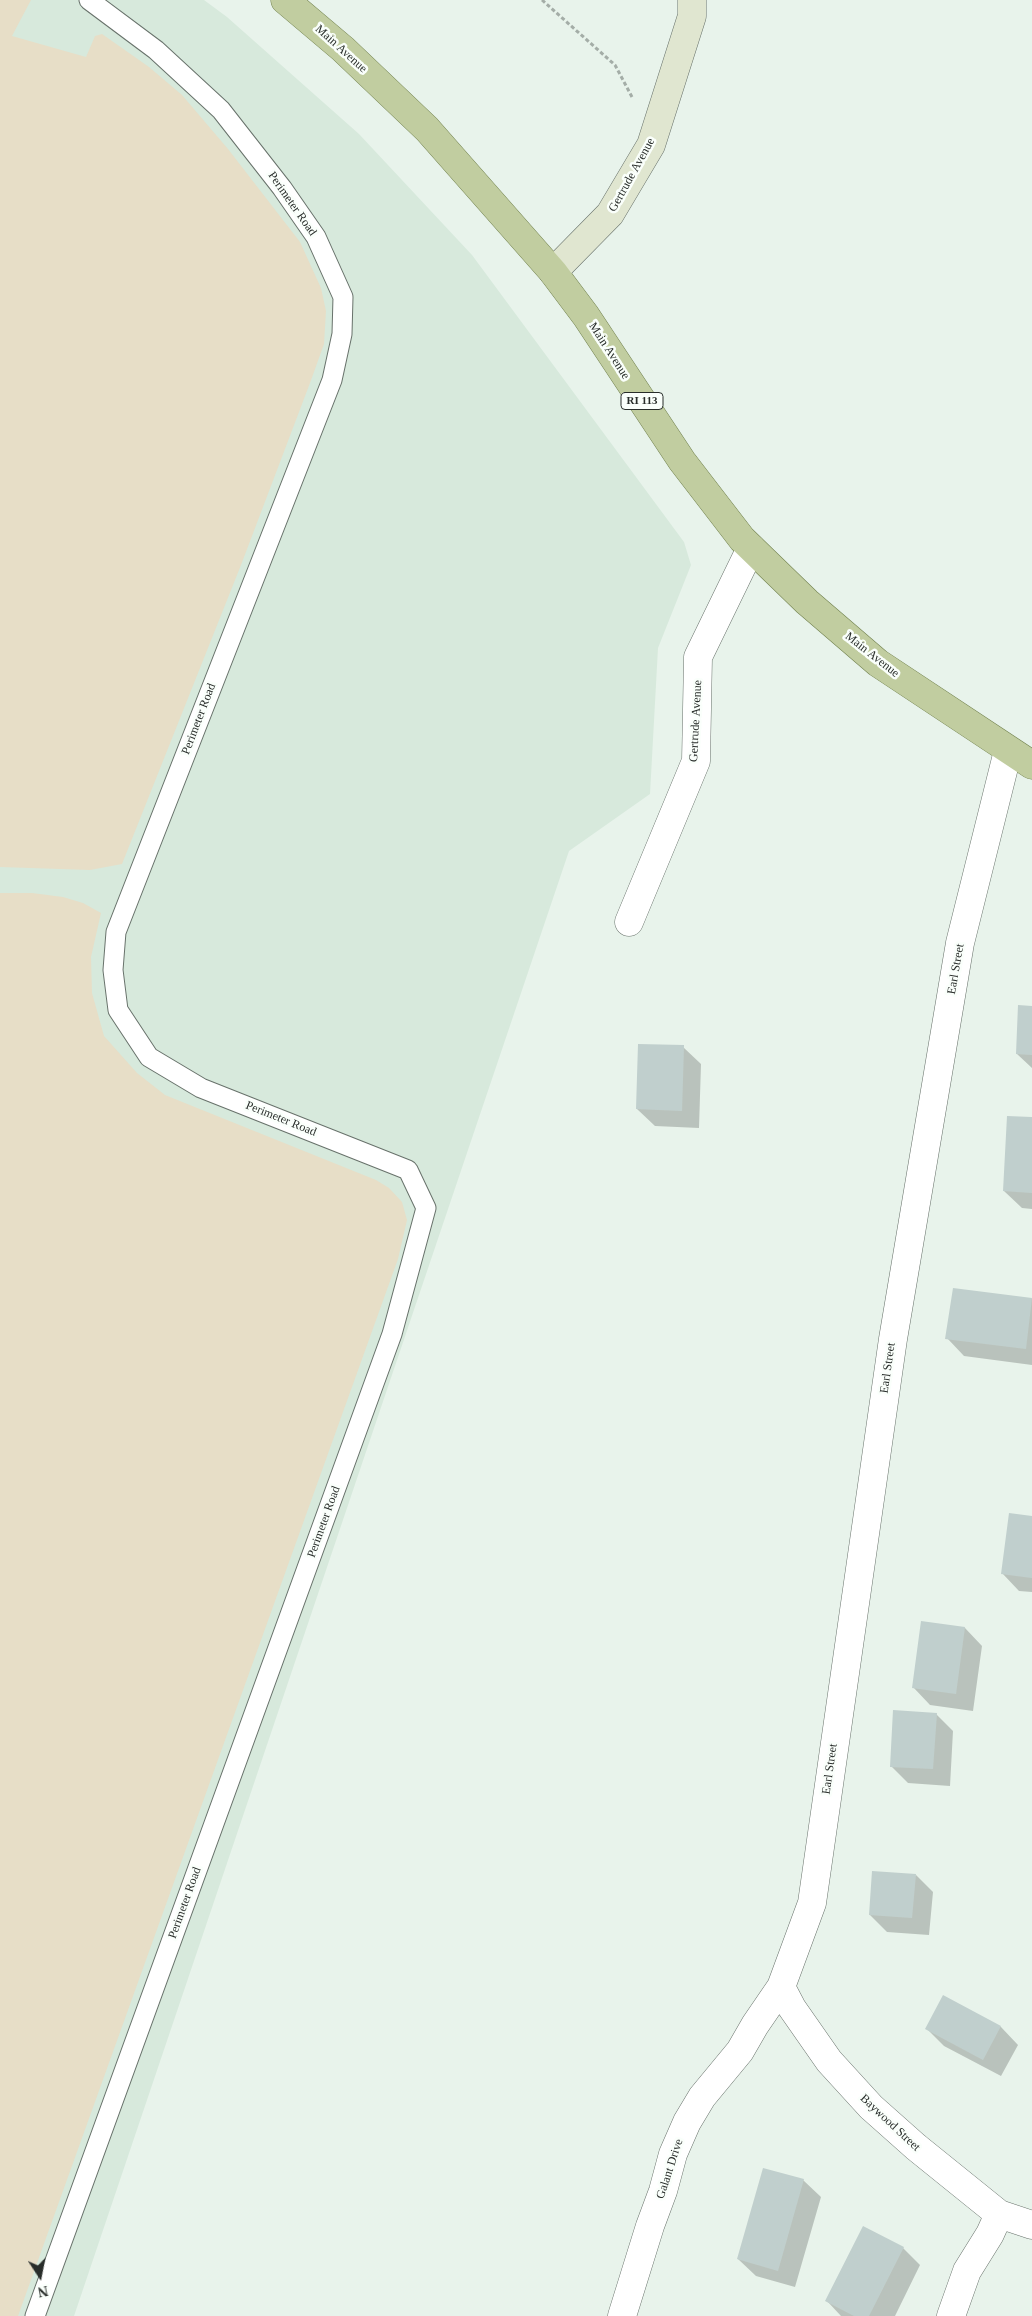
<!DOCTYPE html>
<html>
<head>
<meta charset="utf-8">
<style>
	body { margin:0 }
	#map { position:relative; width:1032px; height:2316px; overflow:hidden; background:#e8f3eb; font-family:"Times New Roman",serif }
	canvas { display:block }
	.north { position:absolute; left:15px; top:2251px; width:50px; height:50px; -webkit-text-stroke:4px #fafffb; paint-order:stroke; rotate:169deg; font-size:14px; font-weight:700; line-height:20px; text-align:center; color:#282d2a }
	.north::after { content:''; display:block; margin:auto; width:18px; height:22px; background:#282d2a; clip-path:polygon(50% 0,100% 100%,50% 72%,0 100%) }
</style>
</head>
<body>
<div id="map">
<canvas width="1032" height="2316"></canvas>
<div class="north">N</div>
</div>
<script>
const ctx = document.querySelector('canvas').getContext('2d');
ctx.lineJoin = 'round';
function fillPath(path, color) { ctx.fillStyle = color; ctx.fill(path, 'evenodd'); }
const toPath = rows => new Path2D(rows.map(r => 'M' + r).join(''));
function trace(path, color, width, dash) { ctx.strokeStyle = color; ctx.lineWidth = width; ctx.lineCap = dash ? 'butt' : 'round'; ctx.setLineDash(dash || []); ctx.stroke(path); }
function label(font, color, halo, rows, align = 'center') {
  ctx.font = font + ' "Times New Roman",serif'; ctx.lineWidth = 5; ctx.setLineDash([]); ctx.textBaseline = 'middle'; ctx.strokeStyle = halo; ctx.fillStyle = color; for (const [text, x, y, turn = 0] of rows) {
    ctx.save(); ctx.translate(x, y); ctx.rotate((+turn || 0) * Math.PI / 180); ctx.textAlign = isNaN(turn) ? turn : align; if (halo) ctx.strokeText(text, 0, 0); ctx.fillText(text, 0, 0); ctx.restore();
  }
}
fillPath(toPath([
	[0,0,204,0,227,17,359,134,472,255,684,542,691,565,658,648,650,794,569,851,74,2316,0,2316]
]), '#d7e9dc');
fillPath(toPath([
	[0,0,31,0,12,36,86,57,95,36,102,34,149,67,182,95,228,149,300,242,321,288,326,311,324,344,310,383,241,565,122,864,90,870,0,867],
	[0,893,32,893,63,897,83,903,101,913,91,957,92,993,104,1036,137,1073,165,1095,376,1180,389,1188,402,1202,407,1220,398,1259,18,2316,0,2316]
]), '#e7dec7');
fillPath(toPath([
	[1032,1007,1032,1068,1017,1054],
	[683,1047,701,1064,699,1128,655,1126,637,1109],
	[1032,1118,1032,1209,1022,1208,1004,1191],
	[954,1289,1032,1299,1032,1365,964,1356,947,1338],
	[1032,1517,1032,1592,1019,1591,1002,1573],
	[922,1622,965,1628,982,1646,973,1711,930,1705,913,1687],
	[936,1714,953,1731,950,1786,908,1783,891,1766],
	[916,1875,933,1892,929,1935,887,1932,870,1915],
	[944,1997,1001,2027,1018,2045,1001,2076,944,2046,927,2029],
	[803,2180,821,2197,795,2287,756,2276,738,2259],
	[903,2248,920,2265,895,2316,841,2316,827,2301]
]), '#0003');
fillPath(toPath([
	[1018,1005,1032,1006,1032,1055,1016,1054],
	[638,1044,684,1045,682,1111,636,1109],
	[1007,1116,1032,1117,1032,1193,1003,1191],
	[953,1288,1032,1298,1026,1349,945,1339],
	[1009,1513,1032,1516,1032,1578,1001,1574],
	[921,1621,965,1627,956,1694,912,1688],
	[893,1710,937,1713,933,1769,890,1767],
	[872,1871,916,1874,912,1918,869,1915],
	[943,1995,1001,2026,983,2060,925,2029],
	[763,2168,804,2179,778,2271,737,2259],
	[863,2226,904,2247,869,2316,854,2316,825,2301]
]), '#c0cfcd');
const lane = toPath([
	[35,2316,392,1334,426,1208,408,1170,201,1088,149,1057,118,1010,113,970,116,932,332,380,342,334,343,297,316,237,282,188,221,110,156,50,89,0]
]);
const street = toPath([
	[629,922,696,761,698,657,751,548],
	[781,1987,792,2008,829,2061,871,2107,916,2147,999,2214,1032,2225],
	[622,2316,650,2226,663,2191,673,2154,687,2122,702,2097,740,2051,755,2025,781,1987,812,1903,893,1339,960,943,1008,751],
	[951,2316,967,2271,990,2234,999,2214]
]);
const secondary = toPath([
	[553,272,610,214,651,145,692,16,692,0]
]);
const primary = toPath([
	[285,0,343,49,427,129,553,272,586,316,682,461,742,539,807,602,878,663,1032,765]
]);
trace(lane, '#68726b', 21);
trace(street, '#68726b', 29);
trace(secondary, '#68726b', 29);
trace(primary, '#71804e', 29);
trace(toPath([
	[542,0,615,65,632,97]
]), '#a4ada7', 3, [4, 2.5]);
trace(lane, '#fff', 19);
trace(street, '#fff', 28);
trace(secondary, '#e0e6d0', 28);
trace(primary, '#c1cda0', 28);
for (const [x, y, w] of [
	[642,401,42]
]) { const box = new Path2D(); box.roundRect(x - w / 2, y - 8.5, w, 17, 4); ctx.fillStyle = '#fafffb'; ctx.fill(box); trace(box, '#282d2a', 1); }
label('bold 11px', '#282d2a', null, [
	["RI 113",642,401]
]);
label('12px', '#282d2a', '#fafffb', [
	["Main Avenue",341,49,42],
	["Gertrude Avenue",632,175,-61],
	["Perimeter Road",292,204,55],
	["Main Avenue",609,351,57],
	["Main Avenue",872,655,38],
	["Perimeter Road",199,719,-69],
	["Gertrude Avenue",696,721,-87],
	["Earl Street",956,969,-80],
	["Perimeter Road",281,1119,22],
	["Earl Street",888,1368,-82],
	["Perimeter Road",324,1522,-70],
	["Earl Street",830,1769,-82],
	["Perimeter Road",185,1903,-70],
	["Baywood Street",890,2123,43],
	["Galant Drive",670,2169,-72]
]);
</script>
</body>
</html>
